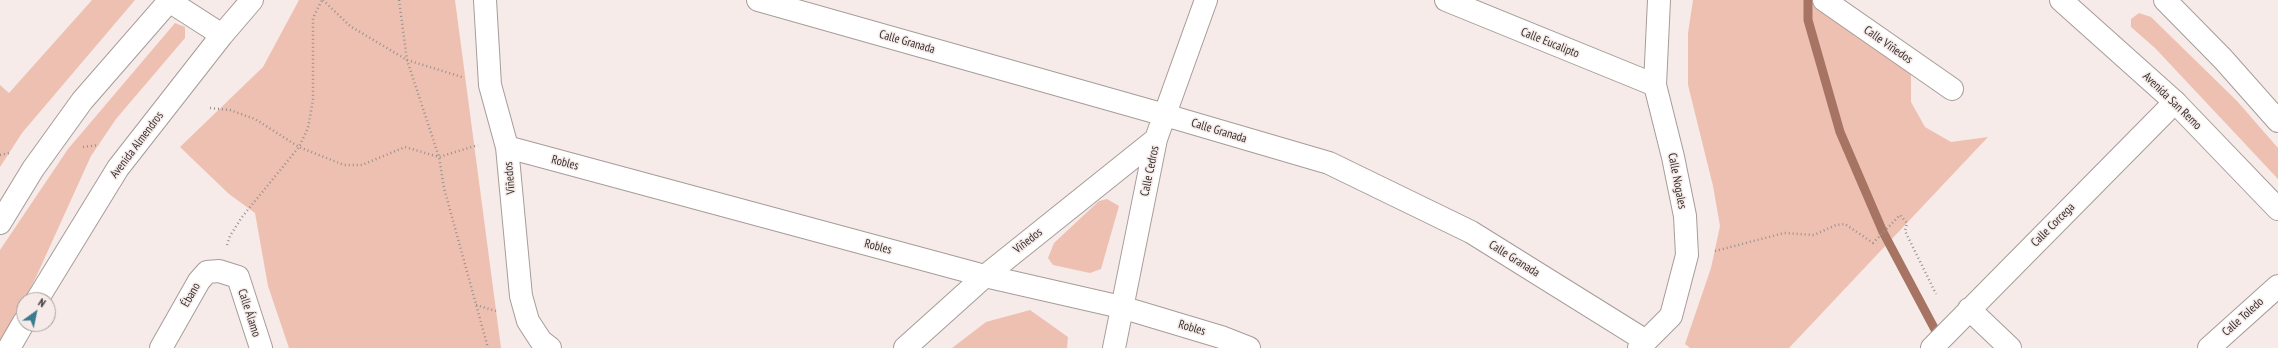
<!DOCTYPE html>
<html>
<head>
<meta charset="utf-8">
<style>
	body { margin:0 }
	#map { position:relative; width:2278px; height:348px; overflow:hidden; background:#f6ebe8; font-family:"PT Sans Narrow",sans-serif }
	canvas { display:block }
	.north { position:absolute; left:16px; top:292px; width:40px; height:40px; box-sizing:border-box; background:#f6ebe8; border:1px solid #a8a09e; border-radius:50%; rotate:33deg; font-size:11px; font-weight:700; line-height:16px; text-align:center; color:#34302f }
	.north::after { content:''; display:block; margin:auto; width:14px; height:18px; background:#3a7c8d; clip-path:polygon(50% 0,100% 100%,50% 72%,0 100%) }
</style>
</head>
<body>
<div id="map">
<canvas width="2278" height="348"></canvas>
<div class="north">N</div>
</div>
<script>
const ctx = document.querySelector('canvas').getContext('2d');
ctx.lineJoin = 'round';
function fillPath(path, color) { ctx.fillStyle = color; ctx.fill(path, 'evenodd'); }
const toPath = rows => new Path2D(rows.map(r => 'M' + r).join(''));
function trace(path, color, width, dash) { ctx.strokeStyle = color; ctx.lineWidth = width; ctx.lineCap = dash ? 'butt' : 'round'; ctx.setLineDash(dash || []); ctx.stroke(path); }
function label(font, color, halo, rows, align = 'center') {
  ctx.font = font + ' "PT Sans Narrow",sans-serif'; ctx.lineWidth = 3; ctx.setLineDash([]); ctx.textBaseline = 'middle'; ctx.strokeStyle = halo; ctx.fillStyle = color; for (const [text, x, y, turn = 0] of rows) {
    ctx.save(); ctx.translate(x, y); ctx.rotate((+turn || 0) * Math.PI / 180); ctx.textAlign = isNaN(turn) ? turn : align; if (halo) ctx.strokeText(text, 0, 0); ctx.fillText(text, 0, 0); ctx.restore();
  }
}
fillPath(toPath([
	[92,0,135,0,22,133,0,167,0,85,9,93],
	[299,0,455,0,501,348,289,348,268,286,255,213,229,194,180,147,263,67],
	[1693,0,1811,0,1897,58,1911,72,1911,102,1925,127,1951,142,1988,137,1789,348,1690,348,1685,344,1711,268,1720,226,1713,186,1688,85,1688,33],
	[2139,13,2151,17,2237,101,2278,148,2278,179,2155,48,2131,27,2131,19],
	[175,23,185,27,185,38,116,119,91,156,36,277,0,348,0,250,68,149],
	[1107,199,1119,206,1101,269,1090,273,1053,265,1048,258,1054,243,1099,201],
	[1030,310,1068,337,1067,348,952,348,986,322]
]), '#eec0b2');
trace(toPath([
	[1808,0,1808,20,1840,132,1883,232,1940,339]
]), '#a77464', 9);
const street = toPath([
	[485,0,490,85,507,147,521,296,528,321,541,341,550,348],
	[758,0,1165,115,1329,163,1471,232,1646,341],
	[1446,0,1655,85],
	[1824,0,1952,89],
	[169,1,222,35],
	[507,147,985,276,1121,307,1221,337,1249,348],
	[0,223,33,169,82,101,170,0],
	[37,300,118,168,222,35,252,0],
	[1969,309,2010,348],
	[9,348,24,322],
	[161,348,199,281,207,272,219,271,238,277,261,348],
	[905,348,985,276,1156,139],
	[1114,348,1156,139,1206,0],
	[1639,348,1671,316,1687,255,1685,216,1673,157,1655,85,1659,0],
	[1932,348,2175,102],
	[2209,348,2278,286]
]);
const secondary = toPath([
	[2061,0,2175,102,2278,209],
	[2165,0,2223,59,2278,121]
]);
trace(street, '#a69c99', 24);
trace(secondary, '#a69c99', 24);
trace(toPath([
	[323,0,350,26,407,60,462,77],
	[399,0,407,60,439,157,444,188,488,348],
	[210,108,230,110,255,119,299,147,344,165,362,165,405,147,439,157,478,145],
	[83,147,99,145],
	[0,155,9,153],
	[227,245,230,236,242,217,299,147,308,128,313,100,313,18,322,0],
	[1715,251,1784,233,1814,235,1836,225,1845,224,1873,243,1900,215,1907,223,1905,231,1936,294],
	[476,305,496,311]
]), '#98918e', 2.5, [1, 3]);
trace(street, '#fff', 22);
trace(secondary, '#fff', 22);
label('12px', '#34302f', '#f6ebe8', [
	["Calle Granada",907,42,16],
	["Calle Eucalipto",1550,43,22],
	["Calle Viñedos",1888,45,35],
	["Avenida San Remo",2172,101,44],
	["Calle Granada",1219,131,17],
	["Avenida Almendros",137,145,-53],
	["Robles",565,163,15],
	["Calle Cedros",1150,171,-78],
	["Viñedos",510,178,-95],
	["Calle Nogales",1677,181,79],
	["Calle Corcega",2053,225,-45],
	["Viñedos",1028,241,-38],
	["Robles",878,247,15],
	["Calle Granada",1514,259,32],
	["Ébano",191,295,-60],
	["Calle Álamo",249,313,72],
	["Calle Toledo",2243,317,-42],
	["Robles",1192,328,16]
]);
</script>
</body>
</html>
